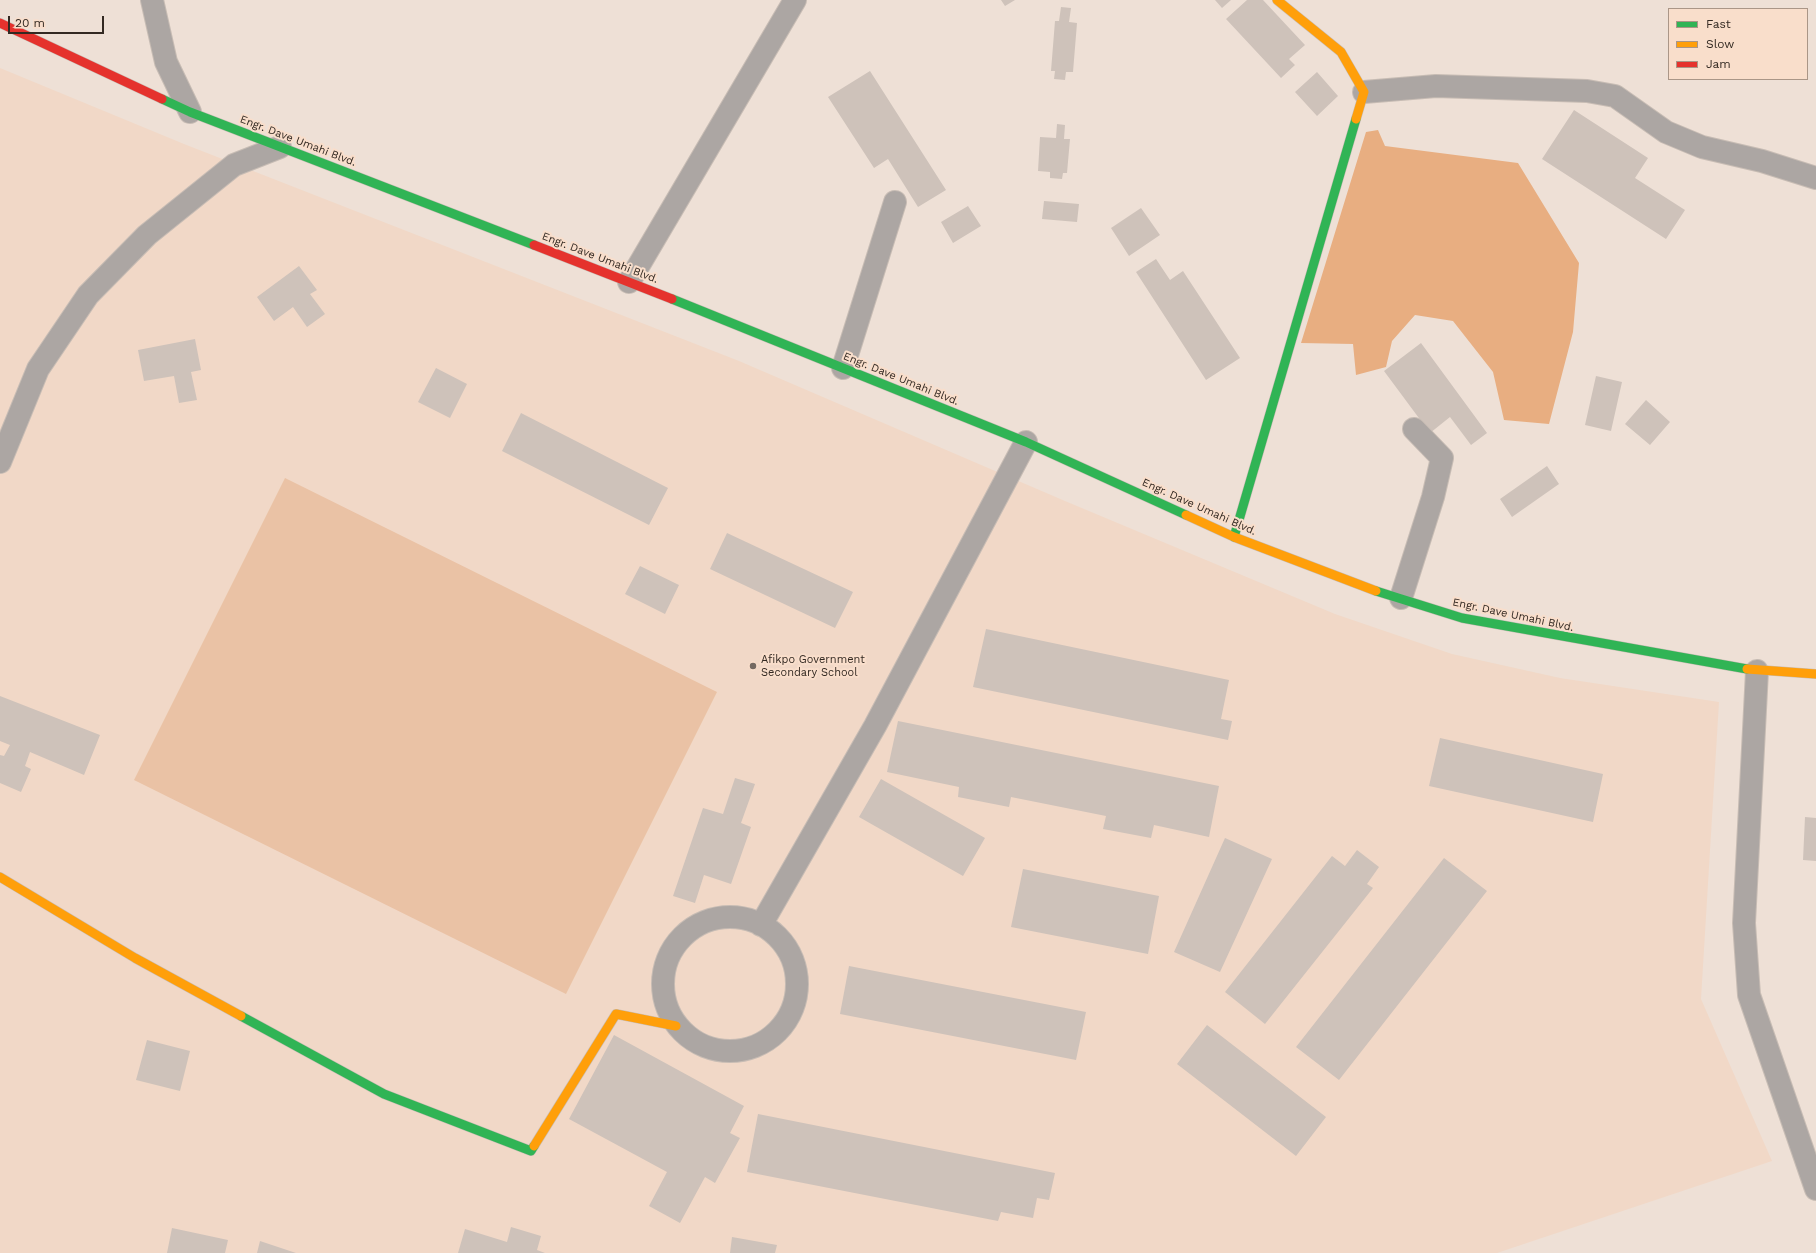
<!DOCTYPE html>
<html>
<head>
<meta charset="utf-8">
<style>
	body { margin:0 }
	#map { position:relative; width:1816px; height:1253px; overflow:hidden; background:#eee0d6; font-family:"Work Sans",sans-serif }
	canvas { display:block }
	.legend { position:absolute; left:1668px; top:8px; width:140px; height:72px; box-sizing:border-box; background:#f9decb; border:1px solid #aa9687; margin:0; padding:5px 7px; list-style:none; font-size:12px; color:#332922 }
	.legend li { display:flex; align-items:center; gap:8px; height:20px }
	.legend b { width:20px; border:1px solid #aa9687 }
	.scale { position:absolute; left:8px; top:16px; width:96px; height:18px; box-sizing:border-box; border:2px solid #332922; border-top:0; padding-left:5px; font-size:12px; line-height:14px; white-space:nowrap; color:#332922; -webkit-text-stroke:3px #f9decb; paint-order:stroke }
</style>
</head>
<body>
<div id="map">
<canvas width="1816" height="1253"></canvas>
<ul class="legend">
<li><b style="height:5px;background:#30b455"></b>Fast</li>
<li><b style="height:5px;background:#ff9f0a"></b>Slow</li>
<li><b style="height:5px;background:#e5322d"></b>Jam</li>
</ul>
<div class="scale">20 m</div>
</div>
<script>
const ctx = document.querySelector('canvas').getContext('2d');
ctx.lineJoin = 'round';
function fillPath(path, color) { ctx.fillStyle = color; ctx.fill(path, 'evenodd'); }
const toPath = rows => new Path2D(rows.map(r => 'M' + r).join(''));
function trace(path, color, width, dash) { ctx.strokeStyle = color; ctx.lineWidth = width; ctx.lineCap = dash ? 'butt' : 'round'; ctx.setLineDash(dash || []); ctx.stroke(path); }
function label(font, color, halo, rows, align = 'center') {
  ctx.font = font + ' "Work Sans",sans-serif'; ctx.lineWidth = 4; ctx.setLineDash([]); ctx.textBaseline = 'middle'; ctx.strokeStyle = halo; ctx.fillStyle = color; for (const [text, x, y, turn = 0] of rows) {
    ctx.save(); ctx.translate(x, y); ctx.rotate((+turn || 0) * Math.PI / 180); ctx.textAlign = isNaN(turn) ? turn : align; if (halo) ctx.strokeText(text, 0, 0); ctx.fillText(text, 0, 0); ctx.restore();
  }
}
fillPath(toPath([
	[0,68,184,144,739,361,1065,501,1335,614,1452,654,1560,678,1719,702,1701,999,1772,1161,1497,1253,0,1253]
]), '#f1d8c7');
fillPath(toPath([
	[285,478,717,692,566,994,134,780]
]), '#eac2a5');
fillPath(toPath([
	[1378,130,1385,146,1518,163,1579,263,1573,332,1549,424,1504,420,1493,372,1453,321,1415,315,1392,341,1386,367,1356,375,1353,344,1301,343,1366,132]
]), '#e8ae81');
fillPath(toPath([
	[1001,0,1015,0,1005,6],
	[1215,0,1231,0,1222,8],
	[1247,0,1263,0,1305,45,1289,59,1295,65,1281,78,1226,19],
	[1061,7,1071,8,1069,22,1077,23,1073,72,1066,72,1065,80,1054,79,1055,71,1051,71,1055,21,1059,21],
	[870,71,946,190,918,207,888,159,874,168,828,97],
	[1317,72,1338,96,1317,116,1295,92],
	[1574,110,1648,158,1635,178,1685,210,1666,239,1542,159],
	[1057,124,1065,125,1064,139,1070,139,1067,173,1063,173,1062,179,1050,178,1050,172,1038,171,1040,137,1056,138],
	[1044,201,1079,204,1077,222,1042,219],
	[968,206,981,226,953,243,941,222],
	[1141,208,1160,235,1129,256,1111,228],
	[1156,259,1170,280,1183,271,1240,358,1206,380,1136,272],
	[299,266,317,290,310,294,325,314,307,327,293,307,274,321,257,297],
	[195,339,201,370,191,372,197,400,179,403,174,376,144,381,138,350],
	[1421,343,1487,433,1471,445,1450,417,1430,433,1384,371],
	[436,368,467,384,450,418,418,402],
	[1596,376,1622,382,1611,431,1585,425],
	[1646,400,1670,422,1650,445,1625,424],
	[521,413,668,488,649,525,502,451],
	[1547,466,1559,484,1512,517,1500,499],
	[727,533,853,592,835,628,710,569],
	[640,566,679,585,665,614,625,594],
	[986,629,1229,680,1221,719,1232,721,1228,740,973,687],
	[0,696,100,735,84,775,30,752,25,766,31,769,21,792,0,783,0,755,4,756,10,745,0,741],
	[898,721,1219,786,1209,837,1154,825,1151,838,1103,829,1106,816,1011,797,1009,807,958,797,959,787,887,772],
	[1440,738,1603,774,1593,822,1429,786],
	[735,778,755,784,741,823,751,827,731,884,704,875,695,903,673,896,703,808,723,814],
	[881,779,985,838,963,876,859,817],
	[1805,817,1816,818,1816,861,1803,860],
	[1225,838,1272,859,1220,972,1174,952],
	[1357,850,1379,867,1367,884,1373,888,1265,1024,1225,992,1332,856,1345,866],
	[1444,858,1487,891,1339,1080,1296,1047],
	[1023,869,1159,896,1148,954,1011,927],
	[849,966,1086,1012,1076,1060,840,1014],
	[1207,1025,1326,1117,1296,1156,1177,1064],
	[614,1035,744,1106,730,1133,740,1138,715,1183,705,1177,680,1223,649,1206,667,1172,569,1119],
	[147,1040,190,1051,180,1091,136,1080],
	[758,1114,1055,1173,1049,1200,1037,1198,1033,1218,1001,1212,998,1221,747,1172],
	[511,1227,541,1236,537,1250,545,1253,458,1253,465,1229,507,1242],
	[172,1228,228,1240,225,1253,167,1253],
	[732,1237,777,1245,775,1253,730,1253],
	[260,1241,296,1253,257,1253]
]), '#cec2ba');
const street = toPath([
	[152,0,166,62,190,112],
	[1364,92,1436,86,1587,91,1615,96,1666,132,1702,147,1762,161,1816,178],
	[629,282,795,0],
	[843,368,895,202],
	[0,462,38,369,88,295,147,235,234,165,280,147],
	[1401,598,1433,497,1442,458,1414,429],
	[1757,671,1744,923,1749,995,1816,1189],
	'663 984a67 67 0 1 1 134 0a67 67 0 1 1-134 0Z',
	[761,925,875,726,1026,442]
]);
const fast = toPath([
	[162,99,190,112,534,245],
	[672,299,1026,442,1186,515],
	[1234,537,1356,119],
	[1376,591,1462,618,1747,669],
	[241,1016,384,1094,531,1151,534,1146]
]);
const slow = toPath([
	[1277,0,1341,52,1364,92,1356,119],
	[1186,515,1234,537,1376,591],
	[1747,669,1816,674],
	[0,877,135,958,241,1016],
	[534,1146,616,1014,676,1026]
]);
const jam = toPath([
	[0,23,162,99],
	[534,245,672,299]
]);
trace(street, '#c7bcb4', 24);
trace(fast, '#c7bcb4', 10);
trace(slow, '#c7bcb4', 10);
trace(jam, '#c7bcb4', 10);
trace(street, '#aca6a3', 22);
trace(fast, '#30b455', 9);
trace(slow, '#ff9f0a', 9);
trace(jam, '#e5322d', 9);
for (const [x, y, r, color] of [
	[753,666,4,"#746961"]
]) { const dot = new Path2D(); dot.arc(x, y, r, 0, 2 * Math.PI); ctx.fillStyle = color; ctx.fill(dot); trace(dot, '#f9decb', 1.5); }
label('11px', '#332922', '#f9decb', [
	["Engr. Dave Umahi Blvd.",298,141,21],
	["Engr. Dave Umahi Blvd.",600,258,21],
	["Engr. Dave Umahi Blvd.",901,379,22],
	["Engr. Dave Umahi Blvd.",1199,507,24],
	["Engr. Dave Umahi Blvd.",1513,615,12]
]);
label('11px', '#332922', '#f9decb', [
	["Afikpo Government",761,660],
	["Secondary School",761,673]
], 'left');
</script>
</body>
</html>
